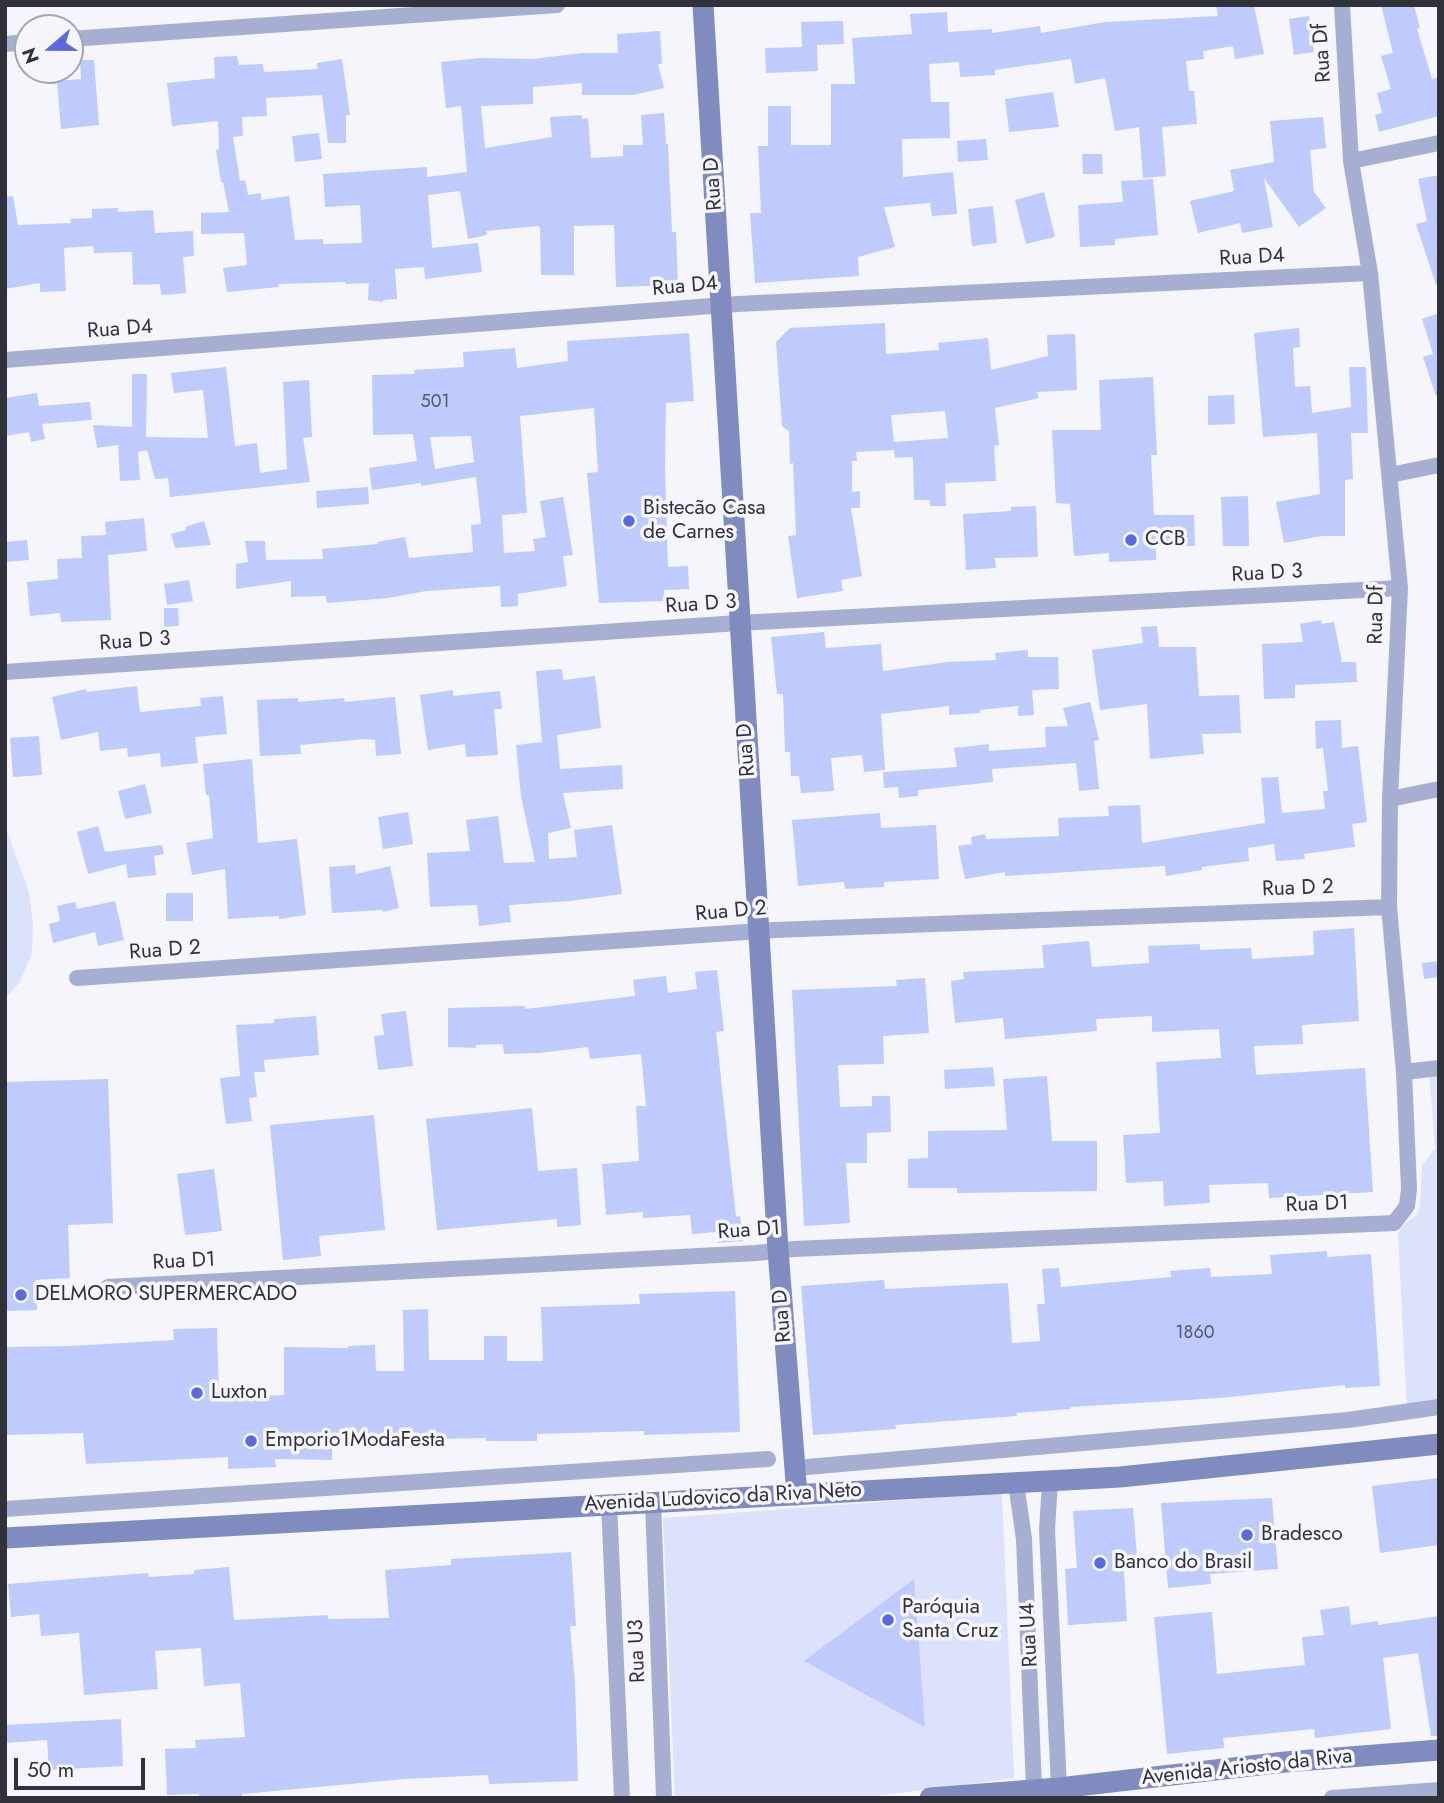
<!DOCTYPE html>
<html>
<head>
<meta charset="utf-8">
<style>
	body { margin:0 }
	#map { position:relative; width:1444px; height:1803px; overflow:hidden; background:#f4f6fb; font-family:Jost,sans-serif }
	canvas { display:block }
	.frame { position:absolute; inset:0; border:7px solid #2f313b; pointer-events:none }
	.north { position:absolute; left:14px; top:14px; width:70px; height:70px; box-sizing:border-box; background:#f4f6fb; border:2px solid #a5a7ae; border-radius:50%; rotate:250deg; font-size:19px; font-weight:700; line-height:28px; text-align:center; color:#2f313b }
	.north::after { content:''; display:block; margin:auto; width:24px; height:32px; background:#5c68e0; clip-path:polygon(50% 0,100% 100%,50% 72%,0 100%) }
	.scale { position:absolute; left:14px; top:1758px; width:131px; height:32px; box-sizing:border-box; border:4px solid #2f313b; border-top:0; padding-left:9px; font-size:21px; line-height:24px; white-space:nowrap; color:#2f313b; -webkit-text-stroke:5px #f4f6fb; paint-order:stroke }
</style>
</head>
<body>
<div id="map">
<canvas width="1444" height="1803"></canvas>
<div class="frame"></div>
<div class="north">N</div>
<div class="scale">50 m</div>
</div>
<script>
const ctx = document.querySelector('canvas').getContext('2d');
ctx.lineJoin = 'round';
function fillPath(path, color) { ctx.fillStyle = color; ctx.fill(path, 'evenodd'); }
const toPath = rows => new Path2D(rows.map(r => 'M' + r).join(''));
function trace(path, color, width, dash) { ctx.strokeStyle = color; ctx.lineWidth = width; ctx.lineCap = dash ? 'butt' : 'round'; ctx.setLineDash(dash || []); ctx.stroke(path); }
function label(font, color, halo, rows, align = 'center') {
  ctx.font = font + ' Jost,sans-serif'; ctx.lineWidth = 7; ctx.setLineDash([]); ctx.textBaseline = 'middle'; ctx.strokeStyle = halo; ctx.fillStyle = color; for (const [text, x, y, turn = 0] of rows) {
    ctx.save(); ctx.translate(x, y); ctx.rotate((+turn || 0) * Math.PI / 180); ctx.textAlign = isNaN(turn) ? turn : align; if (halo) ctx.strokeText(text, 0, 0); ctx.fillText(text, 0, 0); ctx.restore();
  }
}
fillPath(toPath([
	[5,826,29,892,33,923,32,953,20,982,5,998],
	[1439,1067,1439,1409,1407,1413,1398,1234,1402,1226,1416,1216,1420,1207,1422,1166,1435,1148,1429,1069],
	[1002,1493,1014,1778,860,1798,675,1798,663,1518]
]), '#dce2fb');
fillPath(toPath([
	[1216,5,1254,5,1264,54,1235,59,1233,46,1203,51,1204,59,1186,61,1189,91,1194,91,1197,124,1162,127,1166,176,1143,178,1139,127,1115,131,1105,78,1075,84,1071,59,995,70,995,75,960,77,959,62,929,64,931,102,949,102,950,138,902,139,903,177,953,172,957,214,932,216,930,203,884,207,895,247,858,257,859,276,755,283,750,213,761,213,758,146,768,146,768,106,791,106,791,145,831,145,831,84,855,84,852,38,912,34,910,14,947,12,948,32,992,29,992,33,1040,26,1041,33,1105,22,1218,16],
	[1381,5,1414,5,1420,28,1417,29,1432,79,1439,77,1439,116,1379,132,1375,115,1382,113,1377,93,1391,89,1381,56,1393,53],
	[1309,16,1314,52,1294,55,1289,19],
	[843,21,844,44,817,45,818,71,766,73,765,48,802,47,801,22],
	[660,31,662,64,658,64,664,88,633,95,582,95,582,83,533,87,533,104,481,106,485,148,552,137,550,117,582,115,582,119,588,118,591,158,623,156,623,145,643,145,641,115,664,113,666,144,668,144,672,232,676,232,678,285,616,287,614,225,574,226,574,275,541,275,540,228,538,226,486,231,487,235,468,239,460,191,428,195,432,248,478,243,482,272,425,279,424,267,395,269,397,299,383,300,383,302,368,300,369,283,345,284,345,282,278,284,279,287,227,292,223,268,247,265,244,233,201,234,201,213,229,212,223,182,221,182,216,150,219,149,218,121,172,126,167,83,215,78,214,57,237,56,239,65,263,64,264,72,318,69,317,63,342,59,350,115,346,115,346,143,328,143,322,95,266,98,267,116,242,117,243,136,233,137,240,181,245,180,248,195,261,193,261,200,289,196,295,240,323,239,323,244,362,243,360,205,325,207,323,174,427,167,427,177,467,172,461,106,446,108,441,62,481,58,532,59,582,53,618,53,617,34],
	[80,60,94,60,99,125,61,129,57,81,81,79],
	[1053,92,1059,127,1009,132,1005,99],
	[1323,117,1326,148,1310,150,1314,192,1326,208,1299,227,1264,178,1273,227,1242,233,1240,223,1198,233,1190,201,1234,191,1230,170,1274,162,1270,121],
	[319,133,322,159,295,162,292,136],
	[986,139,988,160,958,162,957,141],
	[1082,154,1102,154,1103,174,1083,174],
	[1439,175,1439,285,1436,285,1416,224,1427,221,1418,179],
	[1153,179,1158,235,1115,239,1115,245,1080,247,1078,205,1123,202,1121,181],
	[1044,192,1055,237,1026,244,1015,200],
	[13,196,18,225,71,223,70,219,92,218,92,209,118,208,118,212,153,210,155,233,193,231,194,256,183,257,186,293,164,295,161,294,160,284,133,285,132,252,94,253,93,246,64,248,66,291,40,292,40,283,5,289,5,197],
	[993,206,997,243,972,246,968,209],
	[1439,313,1439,396,1436,396,1423,357,1433,354,1422,319],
	[885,323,886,354,939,350,938,343,988,338,991,370,1048,356,1047,335,1075,334,1077,390,1037,392,1039,398,995,408,999,445,994,446,996,481,945,483,946,506,930,506,930,500,914,500,913,457,895,458,894,450,856,452,857,461,852,461,852,492,860,491,860,508,851,508,862,576,841,580,843,591,797,598,788,536,796,535,793,463,790,464,789,431,782,426,776,342,790,328],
	[945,411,948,438,894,442,891,415],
	[1299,328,1300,347,1293,348,1295,387,1310,386,1312,413,1351,407,1349,367,1366,367,1368,433,1351,433,1353,479,1345,480,1345,536,1322,536,1284,543,1276,502,1320,494,1317,433,1263,437,1254,333],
	[689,333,694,401,666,403,665,468,668,567,688,566,689,589,664,590,665,601,599,603,587,473,598,472,594,408,520,416,527,513,502,515,504,553,535,551,533,539,546,537,540,501,563,497,573,555,563,556,567,586,518,594,518,606,501,607,500,586,426,591,388,598,327,603,326,596,291,597,291,581,236,589,236,564,248,562,245,541,265,541,266,560,323,559,322,549,378,544,377,542,405,537,409,558,473,552,471,525,481,524,476,477,421,486,421,483,372,490,369,468,417,461,413,434,373,435,372,375,415,374,414,370,464,367,463,352,515,348,517,368,568,361,567,341],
	[471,436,474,462,435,469,430,437],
	[226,367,235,446,257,443,260,473,287,469,283,382,309,380,312,437,303,438,310,482,170,497,168,478,155,479,147,450,138,452,140,480,120,481,118,445,97,448,93,425,132,427,132,374,147,374,146,437,208,438,203,390,174,393,171,373],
	[1153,377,1157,455,1151,455,1154,515,1194,515,1195,546,1156,546,1156,560,1109,562,1109,553,1074,556,1070,504,1056,503,1052,430,1101,430,1099,380],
	[37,393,39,406,90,402,92,420,42,424,45,439,31,442,29,432,5,436,5,398],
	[1234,395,1235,424,1208,425,1208,396],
	[368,487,369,504,317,508,316,491],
	[1248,496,1249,546,1223,546,1221,497],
	[1036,506,1038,557,995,558,996,568,966,570,963,514,1011,511,1011,507],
	[144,518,147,551,108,555,111,620,61,622,60,613,30,616,27,582,58,579,57,559,82,558,81,536,106,535,105,522],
	[204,521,211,545,175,548,171,534,186,530,185,527],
	[27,540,29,560,5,562,5,542],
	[189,580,193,601,167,605,164,584],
	[164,608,178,608,179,626,164,627],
	[1321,620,1322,624,1334,622,1342,662,1356,662,1357,682,1295,685,1295,698,1264,699,1262,644,1303,642,1300,624],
	[1157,626,1159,647,1196,647,1199,696,1239,695,1241,733,1202,734,1204,754,1150,759,1147,704,1100,710,1092,650,1143,643,1141,627],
	[824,632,826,648,881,644,883,671,948,662,996,660,995,653,1028,650,1028,657,1058,657,1059,689,1032,690,1034,715,1018,716,1018,706,980,710,980,713,949,715,949,706,881,714,885,770,864,772,862,755,831,758,834,791,801,793,799,776,791,776,790,752,785,752,783,694,777,694,771,637],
	[562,669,563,680,595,676,601,728,557,735,560,769,622,765,623,789,563,793,571,828,548,833,549,859,577,857,574,830,612,825,622,894,570,901,509,905,511,922,479,926,477,905,430,907,427,853,470,851,466,820,498,816,504,863,535,862,521,796,516,745,542,742,536,671],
	[137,686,140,712,201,706,200,698,223,696,227,734,195,737,198,763,161,767,160,753,128,757,127,748,100,751,98,732,61,740,52,697,86,689,87,692],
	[453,690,453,696,500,691,502,709,494,709,498,755,466,757,465,744,428,750,420,695],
	[395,697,401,754,376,756,375,740,364,739,300,745,301,754,260,756,257,700,298,698,298,702,344,698,345,702],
	[1090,702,1099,740,1094,741,1099,789,1079,791,1076,763,992,769,993,782,918,790,918,796,899,798,898,787,884,788,883,772,957,767,954,748,989,744,989,751,1046,747,1045,727,1068,726,1063,708],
	[1341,720,1342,748,1358,746,1360,762,1367,822,1352,824,1355,847,1304,854,1305,859,1276,861,1274,844,1248,848,1249,861,1202,867,1202,870,1166,876,1165,866,1005,876,1005,872,965,879,958,846,972,844,971,837,985,834,986,839,1059,836,1058,818,1109,816,1108,806,1140,805,1142,843,1265,823,1261,778,1278,777,1282,813,1325,809,1323,791,1328,791,1323,748,1316,749,1315,721],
	[39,736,42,775,13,777,10,738],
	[252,759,258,843,297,839,306,915,279,919,279,916,228,919,225,869,192,875,186,843,213,838,209,795,206,795,203,764],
	[145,784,152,813,125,819,118,791],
	[408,812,413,844,383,849,378,817],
	[880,813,881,828,936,825,939,879,884,882,884,887,845,889,844,882,798,886,792,820],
	[98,826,105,852,162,845,164,854,154,856,156,875,128,878,126,864,88,874,77,832],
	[355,865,356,874,390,866,399,908,383,912,383,910,332,913,329,867],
	[166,893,193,893,193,921,166,921],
	[115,901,124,940,98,946,95,932,53,943,49,924,60,921,57,906,75,902,77,909],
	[1354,928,1359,1021,1302,1025,1303,1044,1254,1046,1256,1075,1365,1068,1373,1192,1269,1198,1268,1183,1209,1185,1210,1203,1164,1206,1163,1181,1126,1183,1123,1135,1160,1133,1156,1062,1221,1058,1219,1029,1152,1032,1152,1016,1096,1019,1097,1031,1005,1039,1003,1018,955,1023,951,981,964,979,963,972,1044,968,1042,945,1089,941,1092,967,1149,963,1148,946,1200,944,1200,950,1251,948,1252,959,1314,955,1313,931],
	[1439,961,1439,977,1424,979,1422,963],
	[717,970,724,1031,716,1032,736,1217,740,1216,743,1241,718,1243,716,1232,692,1234,690,1215,643,1218,643,1212,606,1215,602,1164,639,1161,636,1106,646,1106,641,1054,590,1059,588,1047,539,1053,504,1054,503,1044,476,1045,476,1048,448,1047,448,1008,525,1006,525,1009,635,996,633,980,666,976,668,993,697,989,695,972],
	[925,978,929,1033,883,1036,884,1064,838,1065,840,1107,872,1106,872,1096,890,1096,891,1132,867,1133,867,1163,846,1163,850,1223,804,1226,792,990,897,986,896,980],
	[406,1011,413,1066,378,1070,374,1036,384,1035,381,1014],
	[316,1016,319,1055,264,1060,265,1072,254,1072,257,1097,249,1098,252,1121,226,1124,220,1078,240,1076,236,1025,274,1023,274,1019],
	[993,1067,995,1086,945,1089,944,1070],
	[1047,1076,1052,1141,1097,1141,1097,1191,957,1193,957,1188,908,1188,908,1159,928,1158,928,1131,1007,1130,1003,1079],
	[108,1079,113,1223,68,1225,70,1278,36,1280,37,1310,5,1311,5,1082],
	[532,1108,538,1171,577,1168,581,1225,557,1227,557,1219,437,1230,426,1119],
	[374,1115,385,1230,319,1236,321,1256,283,1260,270,1125],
	[214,1169,222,1231,185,1235,177,1174],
	[1327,1251,1327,1257,1371,1254,1380,1386,1345,1388,1345,1385,1220,1398,1070,1407,1070,1409,1016,1413,1017,1416,895,1425,896,1429,813,1435,801,1286,884,1280,885,1289,1008,1283,1012,1343,1040,1341,1037,1304,1045,1304,1042,1269,1059,1268,1061,1287,1171,1277,1170,1271,1210,1268,1211,1277,1272,1274,1270,1255],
	[735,1291,740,1432,644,1435,644,1431,537,1434,537,1441,486,1441,486,1438,378,1440,378,1443,332,1444,332,1460,275,1459,276,1467,228,1469,228,1457,86,1464,83,1433,5,1435,5,1347,71,1346,174,1340,173,1329,217,1328,219,1398,284,1395,284,1347,348,1348,348,1346,375,1345,376,1371,404,1371,403,1310,428,1309,429,1360,484,1360,484,1336,507,1336,507,1361,543,1361,541,1307,640,1304,639,1294],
	[1439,1478,1439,1545,1380,1553,1372,1486],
	[1272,1498,1278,1569,1210,1574,1211,1584,1168,1588,1161,1503],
	[1133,1508,1137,1556,1123,1557,1127,1621,1068,1625,1065,1569,1077,1568,1073,1511],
	[571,1552,576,1626,570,1626,575,1683,578,1781,489,1784,488,1775,404,1779,242,1794,242,1798,199,1798,199,1794,167,1795,165,1749,196,1748,195,1740,245,1737,240,1683,204,1686,201,1648,155,1651,158,1689,84,1695,79,1633,41,1636,39,1614,11,1617,8,1584,148,1573,149,1577,194,1574,194,1570,229,1567,234,1620,328,1615,328,1619,389,1618,385,1570,451,1565,451,1559],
	[914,1579,925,1727,804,1661],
	[1349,1606,1351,1625,1378,1621,1378,1625,1439,1616,1439,1736,1431,1736,1418,1653,1383,1658,1391,1729,1315,1738,1314,1729,1223,1738,1224,1748,1167,1754,1154,1617,1212,1612,1217,1674,1305,1665,1302,1637,1324,1635,1320,1610],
	[121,1719,123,1766,49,1770,47,1740,5,1743,5,1725]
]), '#bfcbfc');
trace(toPath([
	[70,39,557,5],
	[5,44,28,42],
	[1351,161,1439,143],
	[5,360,738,304,1370,273],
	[1390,475,1439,465],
	[5,672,739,623,1400,588],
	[1390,799,1439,789],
	[77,978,775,930,1389,907],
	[1404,1072,1439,1068],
	[108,1287,756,1253,794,1249,1394,1223,1407,1206,1409,1189,1404,1072,1389,907,1390,799,1400,588,1370,273,1351,161,1342,5],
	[807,1467,1348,1420,1439,1407],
	[1050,1481,1047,1530,1059,1788],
	[1016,1483,1024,1539,1034,1788],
	[653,1503,664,1798],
	[609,1504,622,1798],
	[5,1509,768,1459],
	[1332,1798,1439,1790]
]), '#a6afd2', 16);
trace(toPath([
	[703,5,778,1250,797,1495],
	[5,1538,1120,1477,1439,1444],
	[930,1798,1059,1788,1285,1762,1439,1750]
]), '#808bbf', 21);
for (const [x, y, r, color] of [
	[629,521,7,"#5c68e0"],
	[1131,540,7,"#5c68e0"],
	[21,1295,7,"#5c68e0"],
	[197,1393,7,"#5c68e0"],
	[251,1441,7,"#5c68e0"],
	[1247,1535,7,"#5c68e0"],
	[1100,1563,7,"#5c68e0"],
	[888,1620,7,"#5c68e0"]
]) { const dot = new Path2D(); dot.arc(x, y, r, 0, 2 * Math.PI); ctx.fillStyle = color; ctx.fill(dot); trace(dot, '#f4f6fb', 2.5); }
label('18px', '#53586b', null, [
	["501",435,403],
	["1860",1195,1334]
]);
label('21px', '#2f313b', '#f4f6fb', [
	["Rua Df",1323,53,-94],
	["Rua D",714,184,-94],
	["Rua D4",1252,258,-3],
	["Rua D4",685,287,-5],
	["Rua D4",120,330,-4],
	["Rua D 3",1267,574,-3],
	["Rua D 3",701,605,-4],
	["Rua Df",1377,615,-89],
	["Rua D 3",135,642,-4],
	["Rua D",747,750,-94],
	["Rua D 2",1298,889,-2],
	["Rua D 2",731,912,-5],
	["Rua D 2",165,951,-4],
	["Rua D1",1317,1205,-2],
	["Rua D1",749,1231,-4],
	["Rua D1",184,1262,-3],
	["Rua D",783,1316,-95],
	["Avenida Ludovico da Riva Neto",723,1498,-3],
	["Rua U4",1030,1635,-93],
	["Rua U3",638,1651,-92],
	["Avenida Ariosto da Riva",1247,1768,-6]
]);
label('21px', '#2f313b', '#f4f6fb', [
	["Bistecão Casa",643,509],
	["de Carnes",643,533],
	["CCB",1145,540],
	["DELMORO SUPERMERCADO",35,1295],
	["Luxton",211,1393],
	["Emporio1ModaFesta",265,1441],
	["Bradesco",1261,1535],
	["Banco do Brasil",1114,1563],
	["Paróquia",902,1608],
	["Santa Cruz",902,1632]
], 'left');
</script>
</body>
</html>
